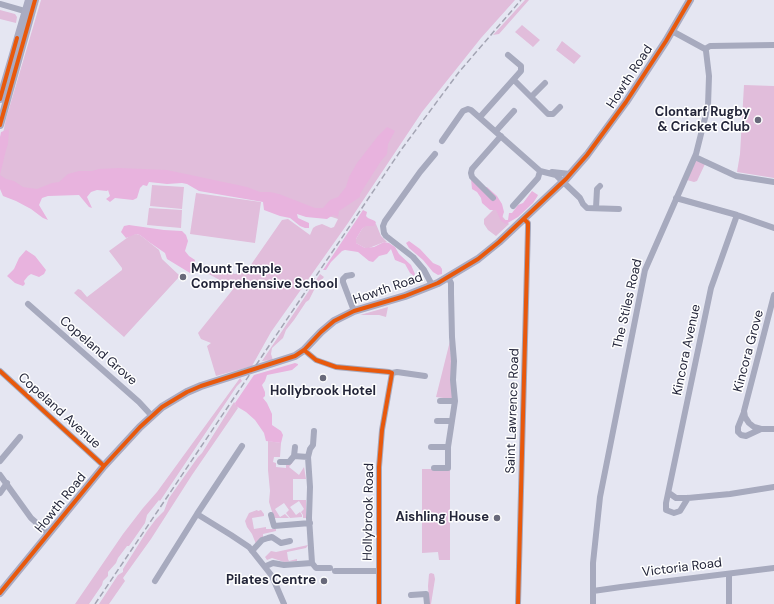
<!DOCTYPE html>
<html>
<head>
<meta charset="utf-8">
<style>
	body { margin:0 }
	canvas { display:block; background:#e5e6f2 }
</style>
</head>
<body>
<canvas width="774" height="604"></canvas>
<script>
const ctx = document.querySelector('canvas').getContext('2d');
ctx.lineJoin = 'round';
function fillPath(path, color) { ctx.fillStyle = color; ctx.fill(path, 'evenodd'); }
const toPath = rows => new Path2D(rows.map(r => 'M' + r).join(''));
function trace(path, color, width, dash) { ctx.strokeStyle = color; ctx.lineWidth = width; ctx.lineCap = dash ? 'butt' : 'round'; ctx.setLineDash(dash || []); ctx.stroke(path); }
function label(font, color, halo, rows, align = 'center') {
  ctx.font = font + ' "DM Sans",sans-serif'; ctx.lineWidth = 3; ctx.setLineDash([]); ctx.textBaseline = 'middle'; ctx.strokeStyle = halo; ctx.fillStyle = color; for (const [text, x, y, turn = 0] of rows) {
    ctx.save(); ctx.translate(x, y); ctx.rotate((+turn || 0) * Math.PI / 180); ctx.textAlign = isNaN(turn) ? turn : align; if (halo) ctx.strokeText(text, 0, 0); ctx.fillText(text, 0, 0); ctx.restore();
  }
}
fillPath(toPath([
	[41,0,515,0,481,38,422,112,348,223,271,332,252,366,216,376,207,346,211,343,201,339,198,333,234,288,198,268,205,265,235,274,243,272,248,269,282,220,288,219,310,235,313,228,316,226,322,224,331,228,334,227,338,219,301,207,186,180,138,177,37,190,0,187,0,147,6,119],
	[525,0,529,0,499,34,493,35],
	[0,10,15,14,17,17,16,23,0,19],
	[522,25,540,40,533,47,515,32],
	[562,41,581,56,574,64,556,50],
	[744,85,774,86,774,178,737,172,740,154],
	[696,160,705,164,697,181,694,182,687,180],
	[152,185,184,187,182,209,150,206],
	[196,193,261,202,255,243,190,234],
	[149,208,182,210,181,228,147,225],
	[495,208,509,224,496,236,488,230,484,224,484,219],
	[376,224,381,236,387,242,384,242,369,248,365,248,356,243,356,239,362,229,365,226],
	[136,234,140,235,159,250,162,259,180,276,124,337,74,293,78,289,81,290,87,297,122,270,122,268,109,251,131,235],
	[320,274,324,277,315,288,309,300,306,302,294,320,286,330,283,338,272,348,271,354,273,360,262,361],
	[388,307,386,317,379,315,360,315],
	[450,341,453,397,451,399,436,397],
	[240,378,242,381,237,386,160,501,159,500,147,515,145,523,129,546,127,546,118,558,116,563,108,572,108,576,103,581,102,585,89,604,75,604,123,534,143,508,157,492],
	[234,402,238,408,192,475,151,539,123,578,125,581,109,604,99,604,118,575,123,572,123,569,147,531,156,519,164,511,169,498,198,457,202,453],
	[268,441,281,443,280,457,274,457,273,462,276,463,276,467,286,468,286,465,293,462,289,467,299,475,304,467,306,479,293,479,293,500,306,500,306,518,303,518,303,515,301,512,304,509,299,501,290,507,296,515,300,512,302,515,302,517,290,518,286,513,289,510,284,503,275,509,280,517,285,514,289,518,274,518,269,502,270,491,268,470],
	[422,469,450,469,450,560,439,560,438,552,422,553],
	[257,510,258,511,261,510,264,514,264,516,252,518,254,529,266,527,266,529,276,529,276,531,263,534,263,537,256,544,252,534,247,527,245,521,249,513],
	[308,545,306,548,287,552,288,559,289,561,297,559,297,561,284,562,272,558,267,560,265,557,271,551,276,552],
	[431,573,434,574,435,579,431,604,429,604,428,586,429,574]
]), '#e1bddb');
fillPath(toPath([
	[387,127,395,131,388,144,387,154,381,161,360,194,360,197,339,211,338,217,333,215,327,219,306,217,297,214,298,218,309,223,309,228,305,228,300,226,290,218,280,216,264,210,263,202,199,191,187,184,182,183,167,184,149,182,147,186,143,185,140,188,137,198,133,200,115,198,110,202,106,199,110,196,108,190,107,191,97,190,91,192,87,197,92,208,89,207,79,195,48,196,42,198,39,205,48,220,43,218,31,209,16,201,3,196,0,189,0,137,1,132,9,129,8,144,6,150,0,175,6,179,14,181,23,187,37,189,52,183,59,182,68,174,79,171,92,171,99,169,119,168,167,170,247,187,260,192,270,192,279,194,315,208,323,208,330,200,338,197,346,187,349,177,357,163,378,136],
	[471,179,479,187,487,187,497,196,502,204,504,212,502,218,503,220,508,220,509,213,512,213,518,205,523,203,532,191,538,195,537,197,533,203,518,217,506,224,501,221,496,210,490,210,482,203,481,198,477,192,472,189],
	[363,210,367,212,366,216,368,218,375,221,376,223,374,226,366,226,362,229,356,239,356,243,365,248,374,247,384,242,389,243,395,247,399,254,411,265,415,274,414,276,410,273,405,264,395,260,391,249,387,254,379,256,373,262,369,261,358,252,345,250,342,251,331,262,326,270,323,270],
	[129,225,164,230,182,231,186,235,188,241,185,251,189,256,195,260,195,267,190,273,167,259,165,253,149,242,140,235,136,234,126,238,121,232,124,226],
	[409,241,420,249,433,263,440,266,442,269,442,274,438,275,433,272,423,260,409,248,406,243],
	[26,250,35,256,46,270,44,274,39,277,31,274,28,276,24,281,25,284,23,286,15,283,7,276,14,269,19,258],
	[295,363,298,364,298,365,292,370,267,375,265,381,262,385,265,392,265,396,263,398,267,403,272,414,272,425,281,431,283,435,281,443,266,441,264,433,255,420,246,412,236,406,235,403,254,375]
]), '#e8b3de');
trace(toPath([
	[0,4,28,12],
	[705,49,710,46,774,45],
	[514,80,548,114,553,114,560,107],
	[531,97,545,83],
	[480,117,521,71,521,66,508,55],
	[496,131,514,111],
	[442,141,463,111,468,109,471,110,540,171,556,175,580,198,583,204,587,208,619,209],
	[695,157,736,176,774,182],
	[552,172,570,174],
	[493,198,472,177,471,173,472,169,501,136],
	[676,198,737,215,774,228],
	[513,206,538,178,540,171],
	[596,208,597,189,600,186],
	[352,275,346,276,343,279,343,282,354,311],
	[432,285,424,270,413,257,386,236,384,233,383,226,385,221,420,172,435,154],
	[774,295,744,411,745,417,749,423,754,427,761,429,774,429],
	[28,304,139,402,151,415],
	[304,350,316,360,336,367,389,372,392,373,397,372,425,376],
	[0,371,104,466],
	[440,401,455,401],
	[744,412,738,427,738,432,741,435,746,436,761,429],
	[437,421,452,421],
	[314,431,313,445,310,449,308,457,310,487,309,518,312,563,316,568,330,568],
	[431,447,448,447],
	[294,456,295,447],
	[0,461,20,437],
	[280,462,289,462,294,456,308,457],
	[434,468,448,468,448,447,455,401,453,380,454,361,452,337,451,293,451,283,448,277],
	[0,475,31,518,49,534],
	[0,493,7,483],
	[669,493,676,498,688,498,730,494,774,487],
	[688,498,680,511,674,513,666,510,666,503,711,288,737,215],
	[197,514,231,535,249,547,272,576,284,604],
	[271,515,274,526,310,523],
	[252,551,262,540,268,538,272,537,281,543,290,541],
	[266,566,273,563,284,565,312,563],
	[335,571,379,571],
	[729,574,729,604],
	[155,581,197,514,242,446],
	[593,591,621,587,774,568],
	[411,595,426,594,427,604],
	[379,604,379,467,382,430,392,373],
	[518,604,528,227,528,223,524,219],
	[593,604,593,563,600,497,645,270,696,154,708,106,709,76,706,51,705,49,672,31]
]), '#a7aabe', 6);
trace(toPath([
	[0,99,29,0],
	[0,125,35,0],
	[0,593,104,466,140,427,162,407,187,392,201,386,295,356,304,350,321,332,334,321,354,311,405,296,438,283,478,259,499,242,566,179,587,155,626,102,666,41,690,0]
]), '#aaabc2', 8);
trace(toPath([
	[95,604,401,150,459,72,521,0]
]), '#a4a5b4', 1.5, [6, 3]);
trace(toPath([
	[0,99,17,38],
	[0,125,35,0],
	[304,350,316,360,336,367,389,372,392,373,382,430,379,467,379,604],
	[0,371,104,466],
	[0,593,104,466,140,427,162,407,187,392,201,386,295,356,304,350,321,332,334,321,354,311,405,296,438,283,478,259,499,242,566,179,587,155,626,102,666,41,690,0],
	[518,604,528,227,528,223,524,219]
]), '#e8590c', 4);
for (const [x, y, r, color] of [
	[758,120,4,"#68697a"],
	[183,277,4,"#68697a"],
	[323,378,4,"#68697a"],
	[497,518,4,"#68697a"],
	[324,581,4,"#68697a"]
]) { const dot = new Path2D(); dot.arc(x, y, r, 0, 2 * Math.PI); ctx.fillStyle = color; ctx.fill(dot); trace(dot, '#fff', 1.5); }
label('13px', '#24263a', '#fff', [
	["Howth Road",630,77,-57],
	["Howth Road",388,289,-19],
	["The Stiles Road",628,304,-77],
	["Kincora Avenue",687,350,-78],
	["Copeland Grove",98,351,41],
	["Kincora Grove",749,351,-75],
	["Copeland Avenue",59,411,42],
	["Saint Lawrence Road",513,411,-88],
	["Howth Road",61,503,-51],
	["Hollybrook Road",369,512,-89],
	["Victoria Road",682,568,-7]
]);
label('bold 13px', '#24263a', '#fff', [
	["Clontarf Rugby",750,113],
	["& Cricket Club",750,128],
	["Mount Temple",191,270,"left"],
	["Comprehensive School",191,285,"left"],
	["Hollybrook Hotel",323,392,"center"],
	["Aishling House",489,518],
	["Pilates Centre",316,581]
], 'right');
</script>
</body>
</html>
